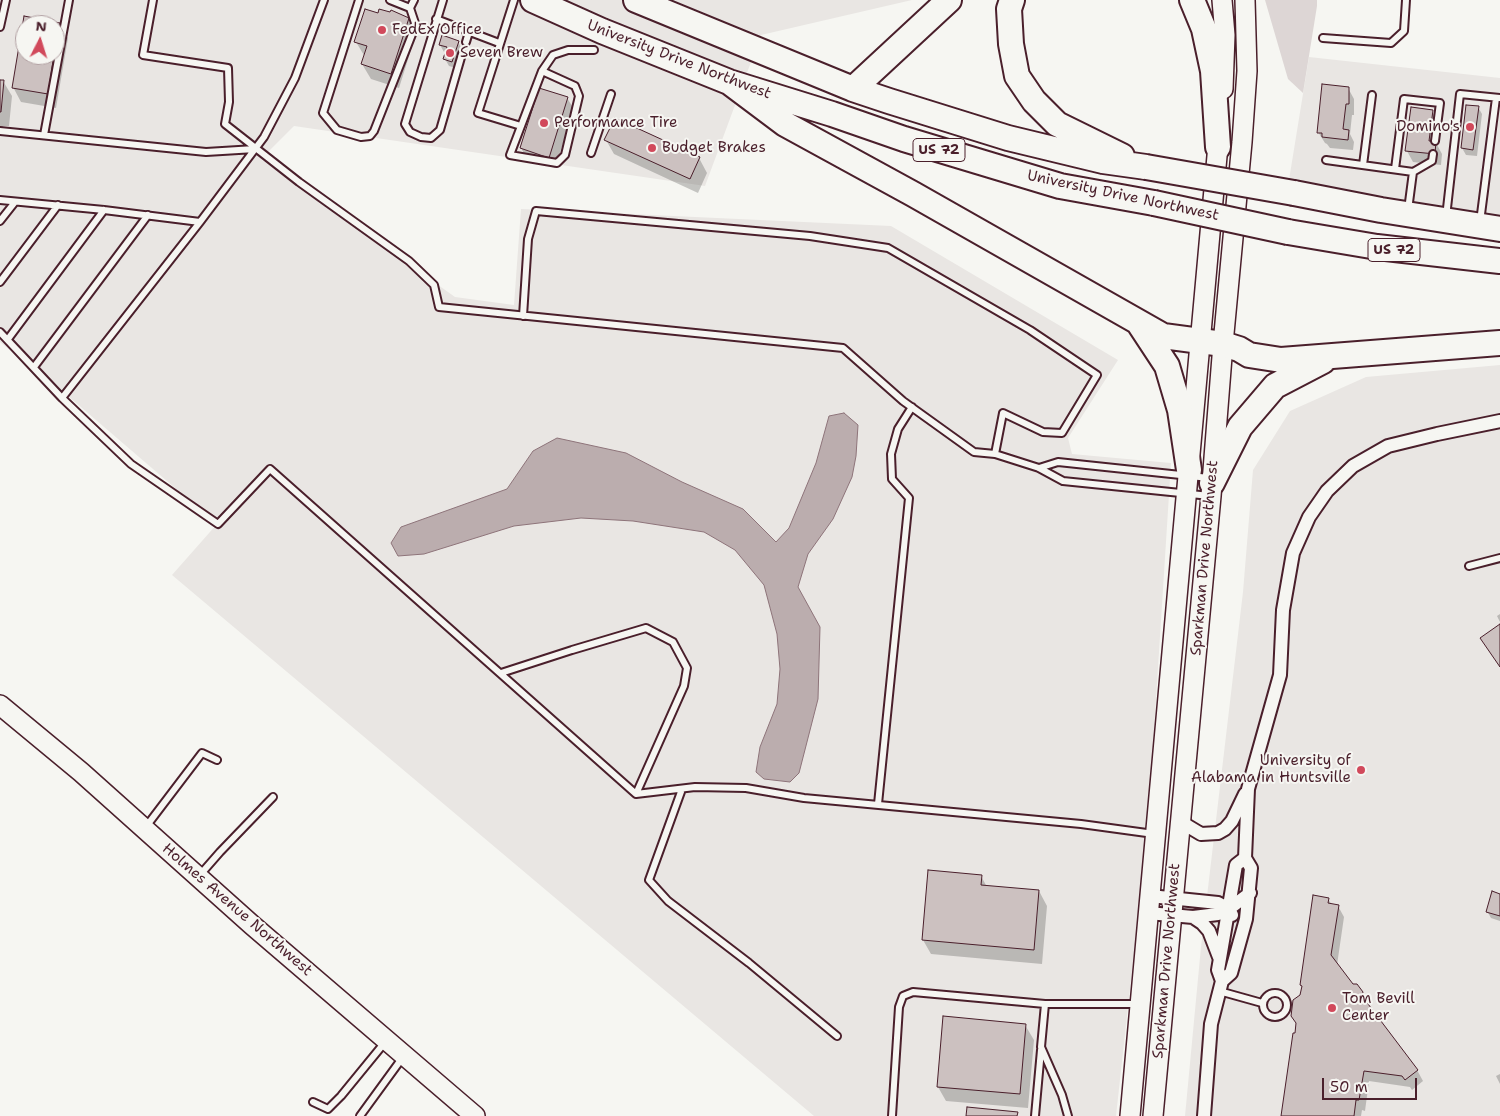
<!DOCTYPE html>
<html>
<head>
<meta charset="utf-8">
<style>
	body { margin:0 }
	#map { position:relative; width:1500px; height:1116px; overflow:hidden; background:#f6f6f2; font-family:"Shantell Sans",sans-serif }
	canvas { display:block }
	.north { position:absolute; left:15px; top:15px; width:50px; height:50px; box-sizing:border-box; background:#f6f6f2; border:1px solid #b1a0a2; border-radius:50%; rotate:5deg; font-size:14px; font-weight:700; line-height:20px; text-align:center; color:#4a1f2b }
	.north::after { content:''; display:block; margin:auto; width:18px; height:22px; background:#d1495b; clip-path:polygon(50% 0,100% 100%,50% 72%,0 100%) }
	.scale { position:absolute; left:1322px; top:1078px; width:95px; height:22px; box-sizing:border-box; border:2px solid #4a1f2b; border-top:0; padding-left:6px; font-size:15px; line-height:18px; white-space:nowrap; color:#4a1f2b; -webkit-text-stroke:4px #f6f6f2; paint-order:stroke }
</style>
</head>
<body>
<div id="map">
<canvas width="1500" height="1116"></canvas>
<div class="north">N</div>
<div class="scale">50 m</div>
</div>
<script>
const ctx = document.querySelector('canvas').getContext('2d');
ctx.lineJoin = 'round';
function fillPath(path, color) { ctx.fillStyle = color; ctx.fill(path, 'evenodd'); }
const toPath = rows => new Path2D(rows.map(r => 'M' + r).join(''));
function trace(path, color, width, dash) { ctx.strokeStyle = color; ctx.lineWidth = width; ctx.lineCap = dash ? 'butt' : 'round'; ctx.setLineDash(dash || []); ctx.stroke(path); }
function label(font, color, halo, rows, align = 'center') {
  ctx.font = font + ' "Shantell Sans",sans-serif'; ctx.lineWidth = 4; ctx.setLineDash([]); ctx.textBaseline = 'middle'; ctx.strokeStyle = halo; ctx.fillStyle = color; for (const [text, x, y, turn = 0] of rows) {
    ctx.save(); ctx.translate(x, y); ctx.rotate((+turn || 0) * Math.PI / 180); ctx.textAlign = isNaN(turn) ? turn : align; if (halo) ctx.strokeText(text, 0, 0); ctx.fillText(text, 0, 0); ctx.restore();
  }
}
fillPath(toPath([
	[0,0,912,0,761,35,705,186,294,126,261,159,455,297,514,305,521,209,891,226,1118,360,1068,438,1072,454,1171,463,1148,825,1116,1116,814,1116,172,575,217,524,75,402,0,342],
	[25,25,55,25,55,55,25,55],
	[1309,57,1500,78,1500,217,1289,180],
	[1500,365,1500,1116,1185,1116,1201,947,1243,592,1253,470,1290,411,1366,377]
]), '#e9e6e3');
fillPath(toPath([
	[1265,0,1317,0,1317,6,1303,93,1288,79]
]), '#ddd6d5');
const water = toPath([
	[844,413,858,425,856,456,852,477,833,519,808,554,798,587,820,627,818,699,799,773,790,782,764,779,756,772,760,747,777,704,780,669,777,634,764,585,735,550,704,532,633,521,581,518,514,526,424,554,398,556,391,543,401,527,507,489,533,451,557,438,626,453,682,482,743,509,776,542,789,528,816,463,829,416,844,413]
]);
fillPath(water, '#bbadae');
trace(water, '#8e747a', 1);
fillPath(toPath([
	[379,14,408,19,416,34,399,88,371,79,362,64,365,57,356,42],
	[25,18,59,24,68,38,56,108,21,102,13,87],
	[25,25,55,25,55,55,25,55],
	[458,42,462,49,456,68,449,66,445,59,447,52,444,52,440,45],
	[0,81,3,81,12,96,9,126,3,126,3,130,0,130],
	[1348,88,1354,99,1354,115,1352,115,1350,134,1354,142,1353,150,1330,148,1327,144,1325,143,1318,132],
	[567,98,574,109,555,168,527,159,521,148],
	[1478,107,1482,114,1477,156,1466,155,1462,148],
	[1432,111,1438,122,1436,143,1442,154,1441,165,1413,162,1407,151],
	[606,140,699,158,707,173,698,193,614,154],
	[1500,614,1500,622,1497,616],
	[981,876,987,887,1039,891,1047,906,1042,964,931,954,923,940],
	[1500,895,1500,921,1491,918,1487,911],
	[1328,899,1332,905,1338,906,1344,917,1337,965,1352,985,1362,993,1368,1006,1417,1070,1423,1081,1412,1090,1410,1087,1369,1081,1365,1111,1362,1110,1361,1116,1282,1116,1303,988,1301,985],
	[1025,1025,1034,1040,1028,1108,946,1101,938,1087],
	[1500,1074,1500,1084,1496,1076]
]), '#0003');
const building = toPath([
	[365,9,378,13,379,9,390,12,391,10,409,18,391,74,361,64,367,46,354,42,365,9],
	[24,16,60,23,55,52,55,25,25,25,25,55,54,55,48,94,12,88,24,16],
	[442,35,459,41,452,62,443,59,447,47,439,45,442,35],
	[0,80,4,80,1,112,0,112,0,80],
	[1322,84,1349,87,1349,104,1346,104,1343,129,1349,130,1348,140,1322,137,1322,133,1317,133,1322,84],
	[539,88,568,97,549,158,520,148,539,88],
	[1466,105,1479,106,1473,150,1461,148,1466,105],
	[1411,107,1433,110,1429,141,1436,141,1435,154,1405,151,1411,107],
	[615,118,700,157,690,179,604,140,615,118],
	[1500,624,1500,667,1480,638,1500,624],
	[928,870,982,875,981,885,1039,890,1034,950,922,940,928,870],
	[1492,891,1500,894,1500,916,1486,912,1492,891],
	[1313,895,1329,898,1328,903,1339,905,1331,955,1353,984,1357,984,1363,992,1362,996,1418,1070,1405,1080,1402,1076,1364,1071,1359,1100,1356,1100,1354,1116,1281,1116,1293,1033,1295,1033,1296,1023,1291,1016,1293,1000,1300,995,1302,986,1300,985,1313,895],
	[943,1016,1026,1024,1020,1094,937,1087,943,1016],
	[967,1107,1018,1112,1017,1116,966,1116,967,1107]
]);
fillPath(building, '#ccc1c0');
trace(building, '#4a1f2b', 1);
const lane = toPath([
	[153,0,143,55,228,68,229,102,225,124,299,182,409,261,434,285,439,307,843,348,903,401,974,452,995,454,1039,468,1063,481,1210,496],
	[359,0,323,113,337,130,361,137,370,136,374,131,413,32,415,23,410,8,414,0],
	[390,0,410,8],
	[443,0,405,124,410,132,421,137,431,138,440,130,462,54],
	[514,0,478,113,521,126],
	[436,19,499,43],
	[0,27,6,0],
	[1323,38,1391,43,1404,31,1406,0],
	[466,42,469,32],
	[542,71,575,86,579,96,565,155,557,163,510,155,542,71,553,55,568,50,594,50],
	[0,131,206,152,255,149],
	[44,135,69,0],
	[591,153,611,94],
	[1326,160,1413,172,1432,161,1433,154],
	[1363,165,1372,95],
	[1395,169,1404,99,1440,103,1435,141],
	[0,200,104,210,200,222],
	[1408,210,1413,172],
	[1446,217,1460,94,1500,98],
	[0,221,15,202],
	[1480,222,1496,98],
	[0,282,58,205],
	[523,316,528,239,536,211,810,236,888,248,1030,330,1097,375,1062,433,1043,432,1003,413,995,454],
	[0,332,62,398,131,464,218,524,270,469,636,794,695,787,746,788,804,798,1081,824,1154,834],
	[8,339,104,210],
	[34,367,148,215],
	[62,398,200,222,264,137,295,78,324,0],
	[1039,468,1058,462,1209,478],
	[1469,566,1500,558],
	[501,673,572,650,646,628,673,642,687,668,684,686,636,794],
	[682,789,649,880,668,901,749,963,837,1036],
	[878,804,909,498,892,479,891,454,898,429,912,407],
	[145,828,202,753,217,760],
	[199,876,220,852,273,797],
	[1219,991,1262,1003],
	'1263 1005a12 12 0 1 1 24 0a12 12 0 1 1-24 0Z',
	[1045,1004,1041,1047,1062,1095,1068,1116],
	[313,1102,328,1109,341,1096,386,1041],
	[360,1116,403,1057],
	[892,1116,899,1007,903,996,913,992,1045,1004,1139,1004],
	[1035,1116,1041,1050]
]);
const street = toPath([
	[1181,817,1186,825,1201,834,1218,833,1225,829,1232,821,1245,794],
	[1150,896,1218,903,1229,909,1232,915],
	[1148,913,1193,917,1218,914,1229,909,1250,893],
	[1193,917,1202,923,1209,931,1219,957],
	[1222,981,1231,973,1246,919,1251,868,1245,858,1248,789,1280,675,1283,610,1293,553,1309,517,1327,491,1353,466,1388,446,1437,434,1500,421],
	[1204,1116,1211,1024,1222,981,1218,970,1236,865,1245,858]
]);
const secondary = toPath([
	[1222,0,1225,35,1223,89],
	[0,705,81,772,252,925,475,1116],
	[1130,1116,1219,134],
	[1153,1116,1211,496,1223,344,1242,142,1247,71,1245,0]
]);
const highway = toPath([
	[533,0,602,31,729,82,832,114,904,139,1060,186,1154,203],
	[636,0,853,89,889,101,1008,138,1103,161,1146,167],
	[1012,0,1009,9,1011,44,1017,76,1034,101,1057,124,1122,156],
	[1192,0,1204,29,1213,71,1218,147],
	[729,82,785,124,913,194,1163,336,1223,344,1239,349,1249,355,1281,360,1500,343],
	[853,89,949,0],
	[1294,193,1381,210,1500,229],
	[1288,232,1377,247,1500,261],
	[1140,325,1167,366,1180,410,1189,470],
	[1212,483,1240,427,1275,386,1323,361]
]);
trace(lane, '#4a1f2b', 10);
trace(street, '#4a1f2b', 16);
trace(secondary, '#4a1f2b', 22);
trace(highway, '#4a1f2b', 28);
trace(lane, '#f6f6f2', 6);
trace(street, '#f6f6f2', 12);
trace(secondary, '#f6f6f2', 19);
trace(highway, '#f6f6f2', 24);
const highwayBridge = toPath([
	[1146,167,1294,193],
	[1154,203,1288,232]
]);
trace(highwayBridge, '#4a1f2b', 28, []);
trace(highwayBridge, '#f6f6f2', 24);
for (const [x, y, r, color] of [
	[382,30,5,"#d1495b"],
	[450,53,5,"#d1495b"],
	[544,123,5,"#d1495b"],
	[1470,127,5,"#d1495b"],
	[652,148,5,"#d1495b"],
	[1361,770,5,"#d1495b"],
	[1332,1008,5,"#d1495b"]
]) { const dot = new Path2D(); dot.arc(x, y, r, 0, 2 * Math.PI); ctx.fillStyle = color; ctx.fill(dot); trace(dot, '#f6f6f2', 2); }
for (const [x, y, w] of [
	[939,150,52],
	[1394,250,52]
]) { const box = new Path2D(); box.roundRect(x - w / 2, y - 11.5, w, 23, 4); ctx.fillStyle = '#f6f6f2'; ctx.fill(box); trace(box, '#4a1f2b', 1); }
label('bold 14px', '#4a1f2b', null, [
	["US 72",939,150],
	["US 72",1394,250]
]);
label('15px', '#4a1f2b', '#f6f6f2', [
	["FedEx Office",392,30],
	["Seven Brew",460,53],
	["Performance Tire",554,123],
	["Domino's",1460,127,"right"],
	["Budget Brakes",662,148],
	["University of",1351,761,"right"],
	["Alabama in Huntsville",1351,778,"right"],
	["Tom Bevill",1342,999],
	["Center",1342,1016]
], 'left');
label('15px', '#4a1f2b', '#f6f6f2', [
	["University Drive Northwest",679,60,21],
	["University Drive Northwest",1123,196,12],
	["Sparkman Drive Northwest",1205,558,-85],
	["Holmes Avenue Northwest",237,910,41],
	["Sparkman Drive Northwest",1167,961,-85]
]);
</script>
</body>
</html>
